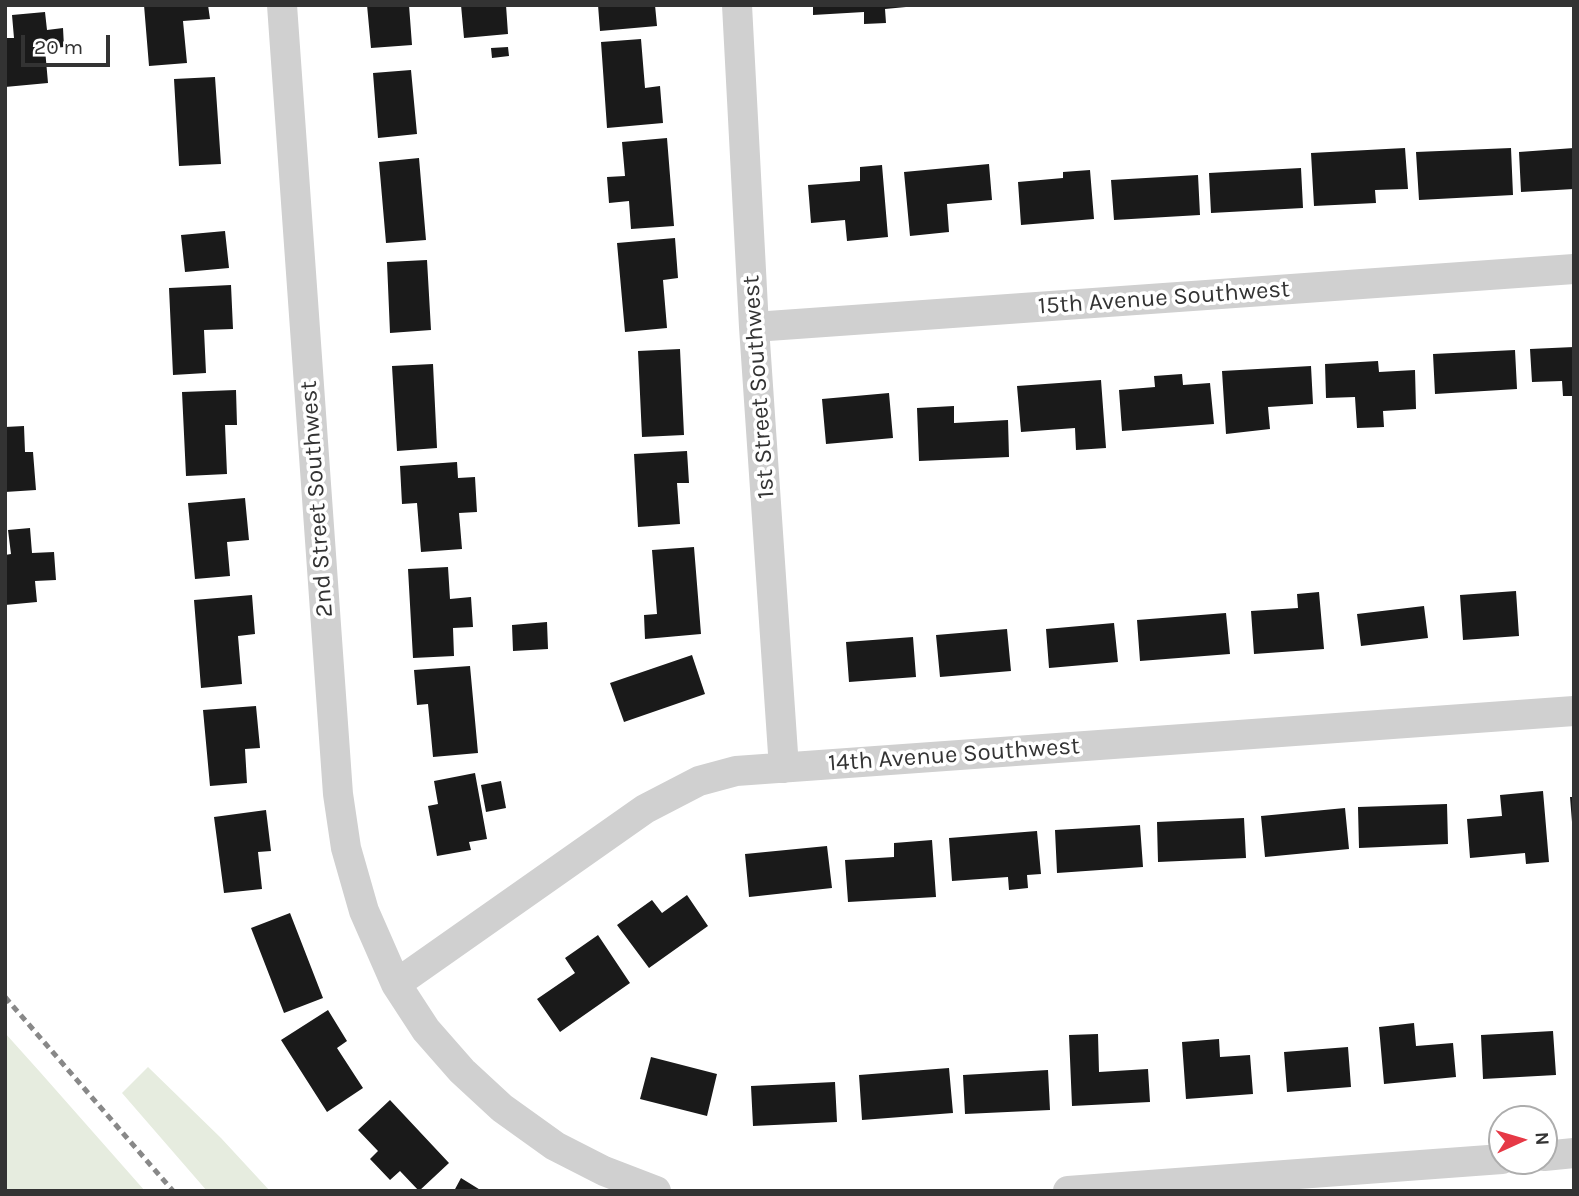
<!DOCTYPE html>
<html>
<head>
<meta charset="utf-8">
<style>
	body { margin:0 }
	#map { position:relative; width:1579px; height:1196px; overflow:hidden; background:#fff; font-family:Karla,sans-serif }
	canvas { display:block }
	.frame { position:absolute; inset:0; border:7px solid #333; pointer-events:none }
	.north { position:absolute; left:1488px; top:1105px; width:70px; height:70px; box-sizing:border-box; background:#fff; border:2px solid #adadad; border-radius:50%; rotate:86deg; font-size:19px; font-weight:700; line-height:28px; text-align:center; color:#333 }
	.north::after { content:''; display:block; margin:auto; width:24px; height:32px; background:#e63946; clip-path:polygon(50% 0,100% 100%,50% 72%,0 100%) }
	.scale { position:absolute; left:21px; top:35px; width:89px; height:32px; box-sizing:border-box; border:4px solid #333; border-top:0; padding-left:9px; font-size:21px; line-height:24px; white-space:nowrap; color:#333; -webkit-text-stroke:5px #fff; paint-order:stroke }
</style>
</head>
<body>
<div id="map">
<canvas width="1579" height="1196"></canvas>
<div class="frame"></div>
<div class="north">N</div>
<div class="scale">20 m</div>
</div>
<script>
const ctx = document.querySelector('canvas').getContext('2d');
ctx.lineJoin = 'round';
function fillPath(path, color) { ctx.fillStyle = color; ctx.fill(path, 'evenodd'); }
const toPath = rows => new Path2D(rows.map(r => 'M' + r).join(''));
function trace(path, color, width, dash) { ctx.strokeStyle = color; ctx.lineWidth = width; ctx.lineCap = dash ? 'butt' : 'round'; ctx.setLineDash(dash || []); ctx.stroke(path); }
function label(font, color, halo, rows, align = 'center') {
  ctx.font = font + ' Karla,sans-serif'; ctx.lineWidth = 7; ctx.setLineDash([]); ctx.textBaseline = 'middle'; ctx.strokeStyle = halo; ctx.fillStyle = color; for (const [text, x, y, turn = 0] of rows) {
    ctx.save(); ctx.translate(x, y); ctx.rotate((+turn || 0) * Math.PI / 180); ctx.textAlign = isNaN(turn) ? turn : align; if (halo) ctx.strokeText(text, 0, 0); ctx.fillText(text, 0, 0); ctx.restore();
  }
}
fillPath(toPath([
	[5,1033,40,1072,145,1191,5,1191],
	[148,1067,221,1138,270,1191,207,1191,122,1093]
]), '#e6ecdf');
fillPath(toPath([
	[144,5,208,5,210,19,183,21,187,63,149,66],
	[367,5,409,5,412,45,371,48],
	[461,5,506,5,508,34,464,38],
	[598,5,655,5,657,26,600,31],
	[813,5,906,5,906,7,885,9,886,23,864,24,864,12,813,15],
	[45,12,47,30,63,28,64,47,45,49,48,83,5,87,5,38,14,38,12,15],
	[641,39,645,88,660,86,663,123,607,128,601,42],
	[508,47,509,56,492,58,491,48],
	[411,70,417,134,378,138,373,73],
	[215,77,221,164,179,166,174,79],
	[667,138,674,226,631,229,629,201,609,203,607,177,625,176,622,142],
	[1405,148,1408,189,1375,190,1376,203,1314,206,1311,153],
	[1511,148,1513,195,1419,200,1416,152],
	[1574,148,1574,189,1521,192,1519,152],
	[419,158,426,240,386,243,379,162],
	[989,164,992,200,947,204,949,232,910,236,904,172],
	[882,165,888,237,847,241,845,220,811,223,808,185,860,181,860,167],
	[1301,168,1303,208,1211,213,1209,173],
	[1090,170,1094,219,1021,225,1018,182,1063,178,1063,172],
	[1198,175,1200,215,1114,220,1111,180],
	[225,231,229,268,185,272,181,235],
	[675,238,678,278,663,280,667,328,625,332,617,243],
	[427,260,431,330,390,333,387,262],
	[231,285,233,329,204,330,206,373,173,375,169,288],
	[1574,347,1574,396,1563,396,1562,381,1532,382,1530,349],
	[680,349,684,435,642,437,638,351],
	[1515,350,1517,389,1435,394,1433,354],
	[1378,361,1379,372,1415,370,1416,409,1383,411,1384,427,1357,428,1355,397,1326,398,1325,364],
	[433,364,437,448,397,451,392,366],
	[1311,366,1313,404,1268,407,1270,429,1226,434,1222,371],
	[1182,374,1183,385,1210,383,1214,424,1122,431,1119,390,1155,387,1154,376],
	[1101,380,1106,448,1076,450,1075,428,1021,432,1017,386],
	[236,390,237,425,225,425,227,474,186,476,182,392],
	[889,393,893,438,826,444,822,399],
	[954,406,954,423,1008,420,1009,457,919,461,917,408],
	[24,426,25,452,33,452,36,490,5,492,5,427],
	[687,451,689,483,677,483,680,524,638,527,634,454],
	[457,462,458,478,475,477,477,512,459,513,462,549,421,552,417,503,402,504,400,466],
	[245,498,249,540,227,542,230,576,195,579,188,503],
	[30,528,32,553,54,552,56,580,35,581,37,602,5,605,5,555,11,554,8,530],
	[694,547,701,634,645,639,644,615,657,614,652,550],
	[448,567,450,599,471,597,473,627,453,628,454,656,413,658,408,569],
	[1516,591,1519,636,1463,640,1460,595],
	[1319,592,1324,649,1254,654,1251,611,1298,608,1297,594],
	[252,595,255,634,238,636,242,684,201,688,194,600],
	[1424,606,1428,638,1361,646,1357,614],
	[1226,613,1230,654,1140,661,1137,620],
	[547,622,548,649,513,651,512,625],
	[1114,623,1118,662,1049,668,1046,629],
	[1007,629,1011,671,940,677,936,635],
	[913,637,916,677,849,682,846,642],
	[692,655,705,694,624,722,610,683],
	[470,666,478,753,433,757,428,704,417,705,414,670],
	[256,706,260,748,245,749,247,783,210,786,203,710],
	[475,773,487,839,469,842,471,850,437,856,428,806,438,804,434,781],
	[501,781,506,808,486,812,481,785],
	[1543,791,1549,862,1526,864,1525,853,1470,858,1467,819,1502,816,1500,795],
	[1570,797,1574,797,1574,822,1572,822],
	[1447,804,1448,844,1359,848,1358,807],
	[1345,808,1349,849,1265,857,1261,816],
	[266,810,271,851,258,852,262,889,224,893,214,817],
	[1244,818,1246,858,1158,862,1157,822],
	[1140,825,1143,867,1057,873,1055,830],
	[1037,831,1041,874,1027,875,1028,888,1009,890,1008,877,952,881,949,838],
	[932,840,936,897,848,902,845,860,894,857,894,843],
	[827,846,832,888,749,897,745,854],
	[687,895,708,926,649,968,617,925,652,900,662,913],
	[290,913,323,998,284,1013,251,928],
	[598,935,630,983,560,1032,537,999,575,973,565,958],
	[328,1010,347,1041,337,1048,363,1088,327,1112,281,1040],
	[1414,1023,1416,1046,1453,1043,1456,1077,1384,1084,1379,1027],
	[1553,1031,1556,1075,1483,1079,1481,1035],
	[1098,1034,1099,1072,1148,1069,1150,1102,1072,1106,1069,1035],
	[1219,1039,1220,1057,1250,1055,1253,1094,1186,1099,1182,1042],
	[1348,1047,1351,1087,1287,1092,1284,1052],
	[651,1057,717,1074,707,1116,640,1099],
	[949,1068,953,1113,862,1120,859,1075],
	[1048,1070,1050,1110,965,1114,963,1075],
	[835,1082,837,1122,753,1126,751,1086],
	[390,1100,449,1163,419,1191,400,1171,390,1180,370,1159,378,1151,358,1130],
	[461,1178,482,1191,454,1191]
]), '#1a1a1a');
trace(toPath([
	[282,5,338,794,346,848,364,911,396,984,426,1030,462,1071,502,1108,555,1146,604,1171,656,1191],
	[737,5,754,327,784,768],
	[754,327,1574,269],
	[396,984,645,809,699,781,736,771,1574,711],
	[1544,1156,1574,1153],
	[1068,1191,1502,1159]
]), '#d0d0d0', 30);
trace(toPath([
	[5,997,173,1191]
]), '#888', 5, [7, 5]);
label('24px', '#333', '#fff', [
	["15th Avenue Southwest",1164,298,-4],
	["1st Street Southwest",759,387,-94],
	["2nd Street Southwest",317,499,-94],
	["14th Avenue Southwest",954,755,-4]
]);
</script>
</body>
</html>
